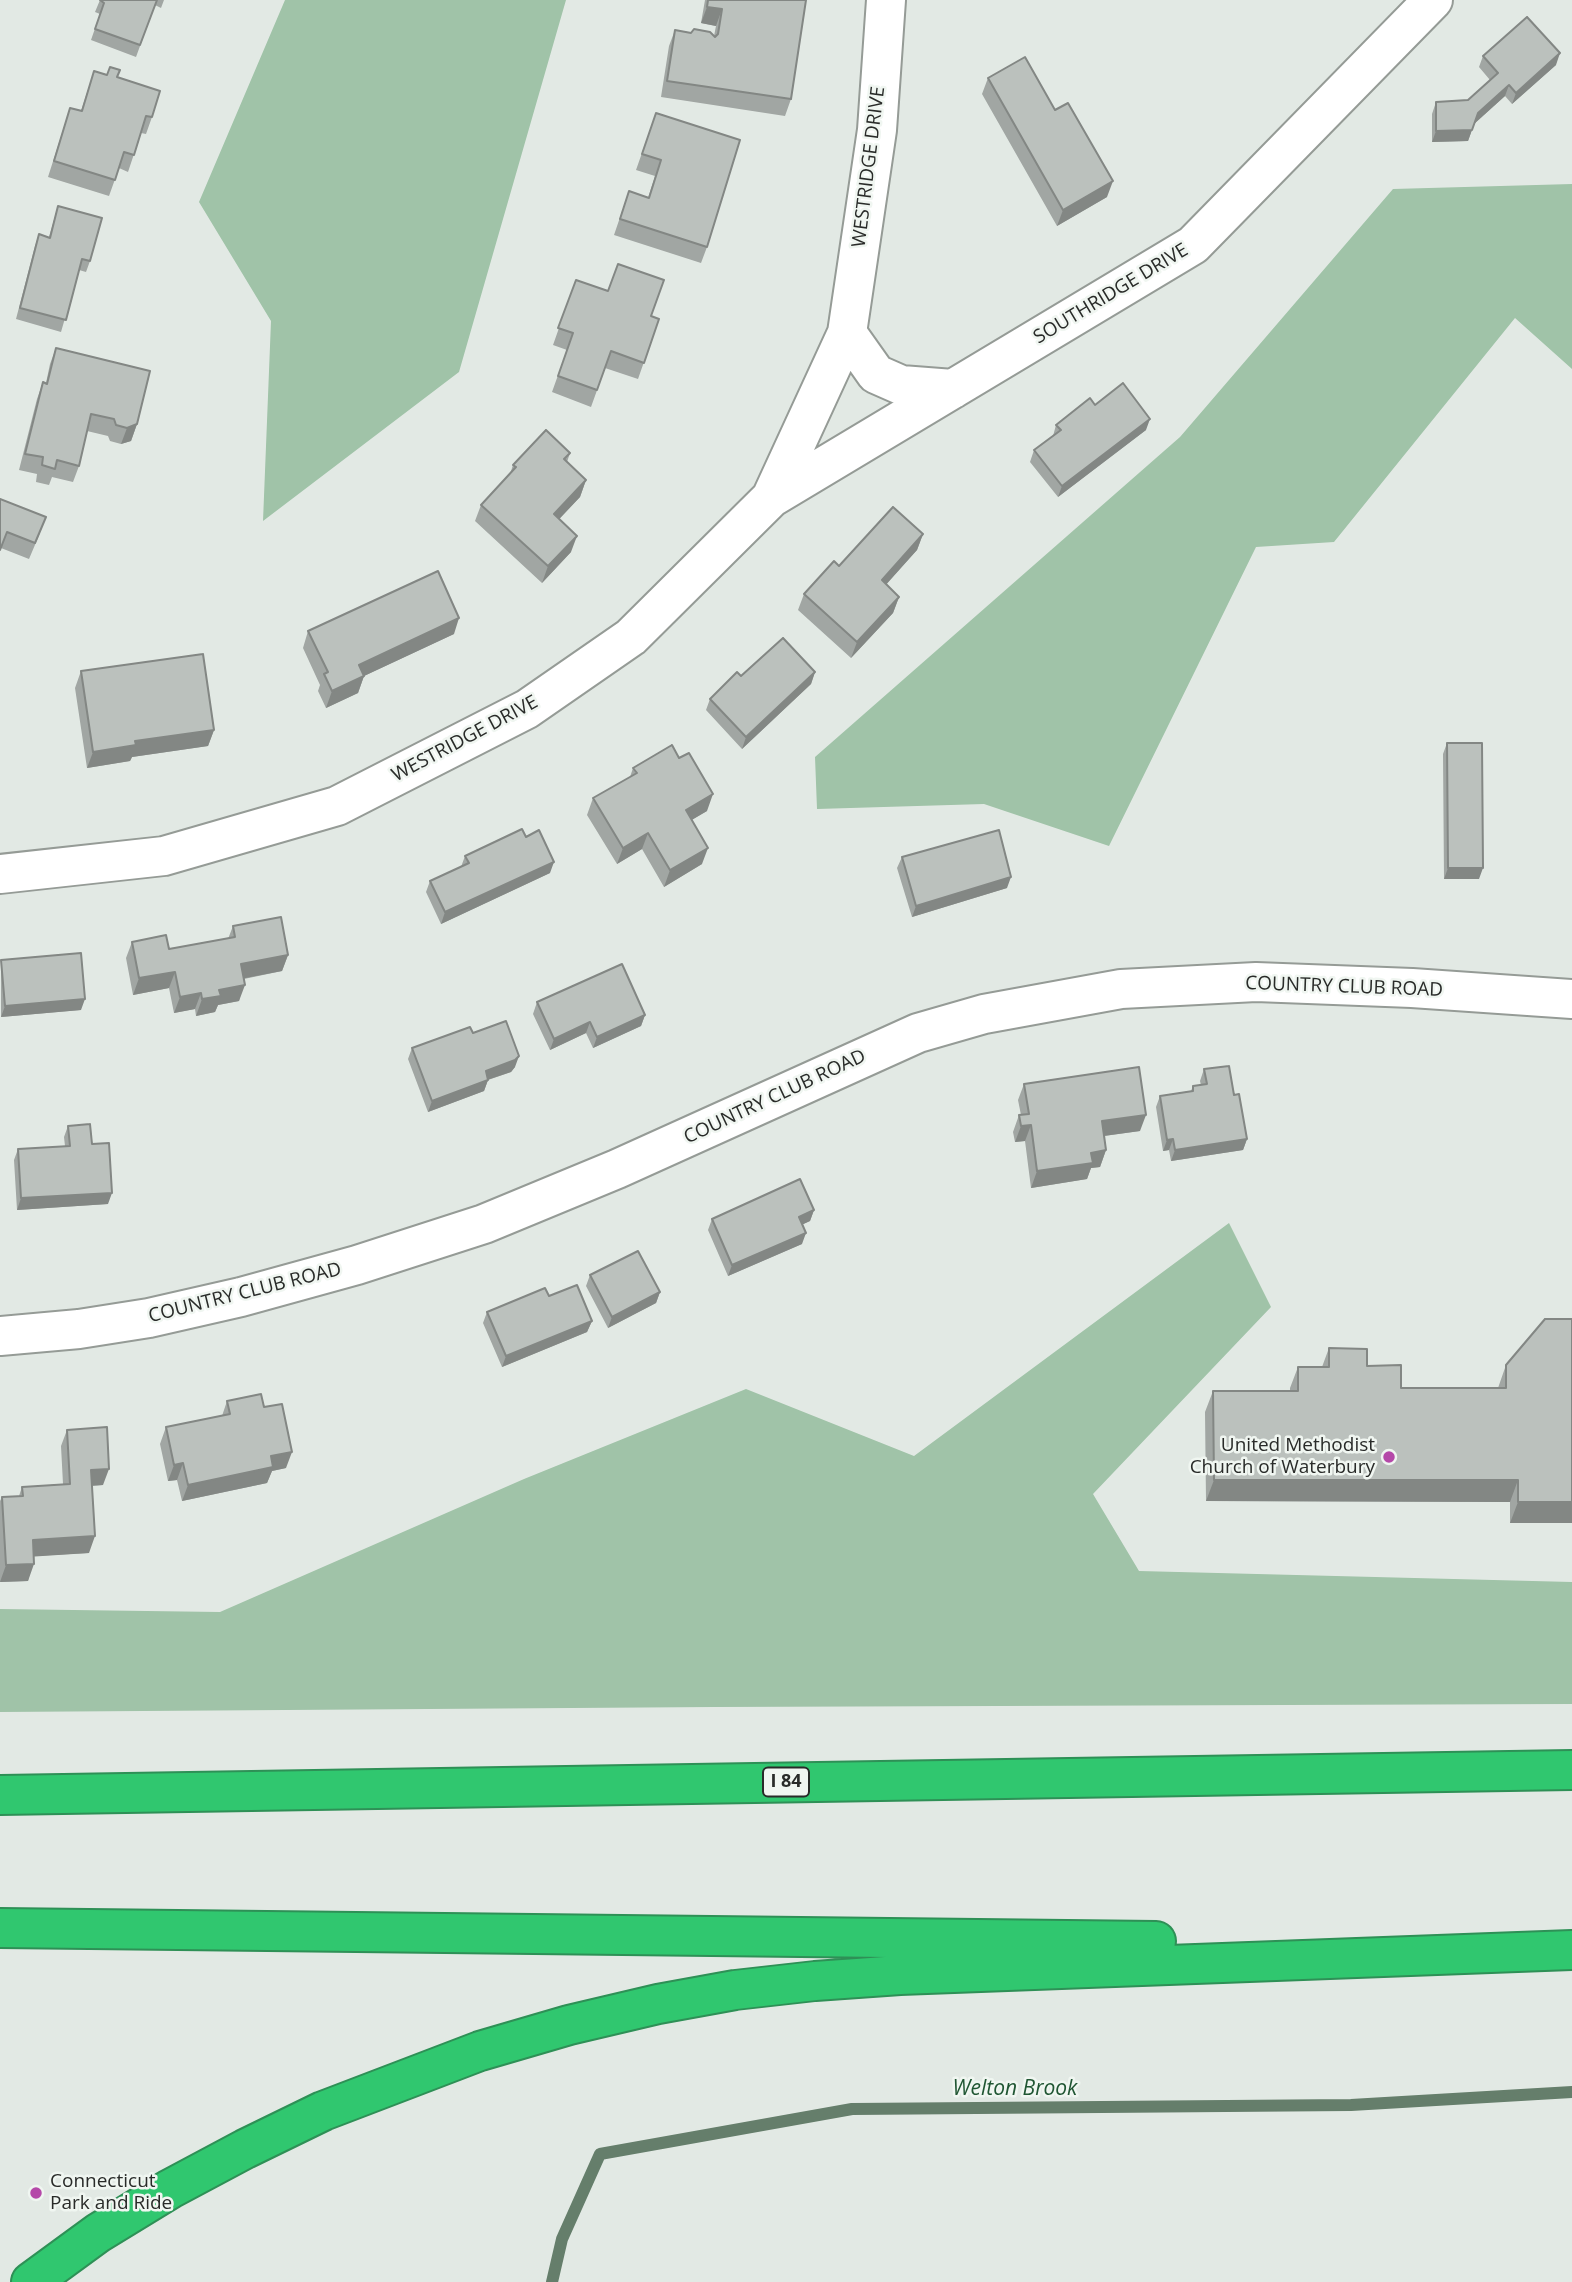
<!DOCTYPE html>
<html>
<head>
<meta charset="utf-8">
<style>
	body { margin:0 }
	canvas { display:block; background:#e2e9e4 }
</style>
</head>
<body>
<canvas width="1572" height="2282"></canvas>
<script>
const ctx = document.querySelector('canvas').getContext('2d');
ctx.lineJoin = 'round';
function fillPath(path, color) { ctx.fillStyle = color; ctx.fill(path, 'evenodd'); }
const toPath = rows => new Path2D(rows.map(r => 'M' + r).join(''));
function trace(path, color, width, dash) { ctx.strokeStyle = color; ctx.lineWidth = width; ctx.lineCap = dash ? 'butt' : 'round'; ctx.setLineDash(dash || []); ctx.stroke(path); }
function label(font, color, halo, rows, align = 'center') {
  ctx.font = font + ' "Open Sans",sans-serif'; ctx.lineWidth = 5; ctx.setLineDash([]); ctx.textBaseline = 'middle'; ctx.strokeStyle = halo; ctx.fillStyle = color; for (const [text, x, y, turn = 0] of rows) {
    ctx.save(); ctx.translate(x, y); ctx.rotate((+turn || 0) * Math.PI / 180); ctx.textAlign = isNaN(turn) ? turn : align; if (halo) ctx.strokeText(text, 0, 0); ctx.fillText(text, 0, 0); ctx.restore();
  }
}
fillPath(toPath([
	[285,0,566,0,459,372,263,521,271,321,199,202],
	[1572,184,1572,369,1515,318,1334,542,1256,547,1109,846,984,804,817,809,815,757,1180,437,1393,189],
	[1229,1223,1271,1307,1093,1494,1139,1571,1572,1582,1572,1704,714,1707,0,1712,0,1609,220,1612,524,1479,746,1389,914,1456]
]), '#a0c3a8');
trace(toPath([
	[552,2282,562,2239,600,2154,852,2109,1351,2105,1572,2092]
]), '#657e6b', 12);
const minor = toPath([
	[886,0,877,130,847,333,876,374,901,385,953,389],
	[771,498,1193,245,1433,0],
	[0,874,164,856,337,806,527,709,631,637,771,498,847,333],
	[0,1336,79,1329,149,1318,241,1297,357,1265,484,1224,617,1169,918,1033,984,1014,1121,989,1256,982,1412,988,1572,999]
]);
const highway = toPath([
	[0,1795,1572,1770],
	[0,1928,1156,1941],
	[31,2282,98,2233,170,2189,245,2149,323,2111,480,2051,569,2025,658,2004,735,1990,815,1981,900,1975,1572,1950]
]);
trace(minor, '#959b96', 42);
trace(highway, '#2e9056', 42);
trace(minor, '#fff', 38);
trace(highway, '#30c76f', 38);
fillPath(toPath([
	[100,0,164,0,161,8,155,5,136,57,91,40,100,14,95,12],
	[705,0,806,0,791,99,785,116,661,97,669,46,675,30,714,36,716,26,701,23],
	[1483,56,1556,65,1512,104,1505,96,1474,124,1468,141,1432,142,1432,114,1436,102,1468,100,1490,80,1479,67],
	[94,71,117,77,152,117,146,134,141,133,128,172,119,168,109,196,48,177,70,108,81,111],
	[988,78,1107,197,1057,226,982,94],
	[656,113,707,247,701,263,614,235,629,191,648,198,655,176,636,170],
	[58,206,90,261,86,272,79,270,61,332,16,319,35,246,39,234,49,237],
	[576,280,651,316,659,319,638,379,605,368,591,407,552,392,567,350,553,345],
	[56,348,137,424,131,441,121,444,110,441,108,436,87,431,79,466,73,482,52,477,49,485,36,482,37,474,19,470,37,399,43,382,46,383,50,364],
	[1095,405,1146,430,1058,497,1030,462,1034,450,1053,436,1056,425],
	[570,453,567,462,586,480,580,497,559,519,571,552,542,583,475,521,481,505,510,474,513,465],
	[0,499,40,533,29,559,1,548,0,551],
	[923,534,917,550,886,584,899,597,893,613,851,658,798,610,804,594,839,566],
	[308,631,454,634,364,676,358,693,326,708,318,691,320,685,303,648],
	[81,671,214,730,208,746,132,757,130,761,87,768,75,688],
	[815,672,811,684,742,749,706,710,710,699,741,676],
	[1447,743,1479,879,1444,879,1443,754],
	[633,768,707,811,691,820,702,864,664,887,642,849,617,864,587,815,593,798,630,777],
	[526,837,550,873,441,924,426,892,430,881,461,867,465,856],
	[902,857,1007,888,912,917,897,868],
	[233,926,288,955,282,971,244,979,239,1001,218,1005,215,1012,196,1016,195,1009,174,1013,169,988,133,995,126,958,132,942,169,949,228,939],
	[1,960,81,1010,1,1017],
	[537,1002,645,1015,641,1026,593,1048,586,1033,550,1050,533,1014],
	[473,1033,515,1067,511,1072,488,1080,484,1091,428,1112,408,1059,412,1048],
	[1204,1069,1234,1095,1247,1139,1243,1150,1171,1161,1169,1150,1163,1151,1156,1107,1160,1096,1191,1091,1193,1086,1201,1085,1200,1081],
	[1024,1084,1140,1131,1104,1136,1106,1150,1100,1167,1091,1168,1087,1179,1031,1188,1025,1141,1015,1142,1013,1132,1019,1115,1021,1115,1018,1100],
	[68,1126,92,1144,108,1204,17,1210,14,1160,18,1149,65,1146,64,1137],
	[814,1210,810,1221,803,1224,802,1244,728,1276,708,1230,712,1219],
	[590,1275,660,1292,656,1303,608,1328,586,1286],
	[549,1296,592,1321,587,1332,502,1367,483,1323,487,1312],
	[1329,1348,1367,1366,1401,1388,1498,1388,1506,1365,1572,1523,1510,1523,1510,1502,1206,1501,1205,1412,1213,1391,1290,1391,1290,1388,1298,1367,1322,1367],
	[227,1401,264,1407,286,1468,272,1471,267,1483,182,1501,177,1480,168,1481,160,1444,166,1427,222,1416],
	[67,1430,103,1485,92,1486,89,1553,34,1556,28,1581,0,1582,0,1501,2,1497,19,1496,22,1487,63,1484,61,1446]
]), '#a1a6a3');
fillPath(toPath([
	[707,7,722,9,716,26,701,23],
	[1560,53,1556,65,1512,104,1516,93],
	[1509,85,1505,96,1474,124,1478,113],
	[1472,130,1468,141,1432,142,1436,131],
	[1113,181,1107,197,1057,226,1063,210],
	[1150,419,1146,430,1058,497,1062,486],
	[137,424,131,441,121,444,127,428],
	[586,480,580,497,548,531,554,514],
	[923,534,917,550,876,596,882,580],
	[577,536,571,552,542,583,548,566],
	[899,597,893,613,851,658,857,642],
	[459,618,454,634,364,676,358,693,326,708,332,691,359,665],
	[815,672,811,684,742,749,746,737],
	[214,730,208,746,132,757,130,761,87,768,93,752,135,741],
	[713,794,707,811,680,827,686,810],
	[648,833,642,849,617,864,623,848],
	[708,848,702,864,664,887,670,870],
	[554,862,550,873,441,924,445,912],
	[1448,868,1483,868,1479,879,1444,879],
	[1011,877,1007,888,912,917,916,906],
	[288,955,282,971,235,980,241,964],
	[175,972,169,988,133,995,139,978],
	[245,985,239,1001,218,1005,215,1012,196,1016,202,999,219,990],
	[201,993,195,1009,174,1013,180,997],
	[85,999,81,1010,1,1017,5,1006],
	[645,1015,641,1026,593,1048,597,1037],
	[590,1022,586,1033,550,1050,554,1039],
	[519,1056,515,1067,511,1072,481,1082,486,1071],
	[488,1080,484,1091,428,1112,432,1101],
	[1146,1115,1140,1131,1096,1137,1102,1121],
	[1031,1125,1025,1141,1015,1142,1021,1126],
	[1173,1139,1169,1150,1163,1151,1167,1140],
	[1247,1139,1243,1150,1171,1161,1175,1150],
	[1106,1150,1100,1167,1091,1168,1087,1179,1031,1188,1037,1171,1091,1153],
	[112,1193,108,1204,17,1210,21,1198],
	[814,1210,810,1221,795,1228,799,1217],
	[806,1233,802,1244,728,1276,732,1265],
	[660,1292,656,1303,608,1328,612,1317],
	[592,1321,587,1332,502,1367,506,1356],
	[292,1452,286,1468,272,1471,267,1483,182,1501,188,1485,271,1456],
	[183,1463,177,1480,168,1481,174,1465],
	[109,1469,103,1485,85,1486,91,1470],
	[1214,1480,1518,1480,1510,1502,1206,1501],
	[1518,1502,1572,1502,1572,1523,1510,1523],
	[95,1536,89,1553,27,1557,33,1540],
	[34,1564,28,1581,0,1582,6,1565]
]), '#838784');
const building = toPath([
	[100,0,157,0,140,45,95,29,104,3,100,0],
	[708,0,806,0,791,99,667,81,675,30,691,33,694,29,710,32,715,37,718,34,722,9,707,7,708,0],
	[1527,17,1560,53,1516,93,1509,85,1478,113,1472,130,1436,131,1436,102,1468,100,1498,73,1483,56,1527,17],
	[1025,57,1055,110,1068,103,1113,181,1063,210,988,78,1025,57],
	[110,67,120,70,117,77,160,91,152,117,146,116,134,155,124,152,115,180,54,161,70,108,82,111,94,71,107,75,110,67],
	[656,113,740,140,707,247,620,219,629,191,649,198,661,160,642,154,656,113],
	[58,206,102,218,90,261,82,259,66,320,20,308,39,234,50,238,58,206],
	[618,264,664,280,651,316,659,319,644,363,611,351,597,390,558,376,573,333,558,328,576,280,608,291,618,264],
	[56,348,150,371,137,424,127,428,116,425,114,419,91,414,79,466,57,460,55,469,42,465,43,457,25,454,43,382,47,384,56,348],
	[1123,383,1150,419,1062,486,1034,450,1061,430,1056,425,1090,398,1095,405,1123,383],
	[546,430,570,453,564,459,586,480,554,514,577,536,548,566,481,505,516,467,513,465,546,430],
	[0,499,46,517,35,543,7,532,0,550,0,499],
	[893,507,923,534,882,580,899,597,857,642,804,594,834,561,839,566,893,507],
	[438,571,459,618,359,665,364,676,332,691,324,674,328,672,308,631,438,571],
	[783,638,815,672,746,737,710,699,737,672,741,676,783,638],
	[203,654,214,730,135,741,136,745,93,752,81,671,203,654],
	[1447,743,1482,743,1483,868,1448,868,1447,743],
	[672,745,679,758,689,753,713,794,686,810,708,848,670,870,648,833,623,848,593,798,637,773,633,768,672,745],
	[522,829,526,837,539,830,554,862,445,912,430,881,469,863,465,856,522,829],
	[999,830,1011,877,916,906,902,857,999,830],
	[281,917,288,955,241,964,245,985,219,990,221,996,202,999,201,993,180,997,175,972,139,978,132,942,166,935,169,949,235,937,233,926,281,917],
	[81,953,85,999,5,1006,1,960,81,953],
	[622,964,645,1015,597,1037,590,1022,554,1039,537,1002,622,964],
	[506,1021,519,1056,515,1060,486,1071,488,1080,432,1101,412,1048,470,1027,473,1033,506,1021],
	[1229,1066,1234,1095,1239,1094,1247,1139,1175,1150,1173,1139,1167,1140,1160,1096,1193,1091,1193,1086,1207,1084,1204,1069,1229,1066],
	[1139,1067,1146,1115,1102,1121,1106,1150,1091,1153,1093,1163,1037,1171,1031,1125,1021,1126,1019,1115,1029,1114,1024,1084,1139,1067],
	[90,1124,92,1144,109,1143,112,1193,21,1198,18,1149,70,1146,68,1126,90,1124],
	[800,1179,814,1210,799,1217,806,1233,732,1265,712,1219,800,1179],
	[638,1251,660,1292,612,1317,590,1275,638,1251],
	[577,1285,592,1321,506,1356,487,1312,545,1288,549,1296,577,1285],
	[1545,1319,1572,1319,1572,1502,1518,1502,1518,1480,1214,1480,1213,1391,1298,1391,1298,1367,1329,1367,1329,1348,1367,1349,1367,1366,1401,1365,1401,1388,1506,1388,1506,1365,1545,1319],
	[261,1394,264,1407,282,1404,292,1452,271,1456,273,1467,188,1485,183,1463,174,1465,166,1427,230,1414,227,1401,261,1394],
	[107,1427,109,1469,91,1470,95,1536,33,1540,34,1564,6,1565,2,1497,23,1496,22,1487,70,1484,67,1430,107,1427]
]);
fillPath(building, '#bbc1bd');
trace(building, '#838784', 2);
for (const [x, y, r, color] of [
	[1389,1457,7,"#b549a9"],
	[36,2193,7,"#b549a9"]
]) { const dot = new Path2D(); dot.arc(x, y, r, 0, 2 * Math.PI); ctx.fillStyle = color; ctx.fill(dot); trace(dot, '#f0f6f1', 2.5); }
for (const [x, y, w] of [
	[786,1782,46]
]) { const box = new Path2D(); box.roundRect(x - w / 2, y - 14.5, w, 29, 5); ctx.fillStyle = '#f0f6f1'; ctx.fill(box); trace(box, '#292b29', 2); }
label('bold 18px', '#292b29', null, [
	["I 84",786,1782]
]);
label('19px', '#292b29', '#f0f6f1', [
	["WESTRIDGE DRIVE",869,167,-83],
	["SOUTHRIDGE DRIVE",1111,294,-31],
	["WESTRIDGE DRIVE",465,739,-28],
	["COUNTRY CLUB ROAD",1344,987,2],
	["COUNTRY CLUB ROAD",775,1097,-25],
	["COUNTRY CLUB ROAD",245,1293,-14]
]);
label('19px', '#292b29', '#f0f6f1', [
	["United Methodist",1375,1446],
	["Church of Waterbury",1375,1468],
	["Connecticut",50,2182,"left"],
	["Park and Ride",50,2204,"left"]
], 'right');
label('italic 21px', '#205633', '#f0f6f1', [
	["Welton Brook",1015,2089]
]);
</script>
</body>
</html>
